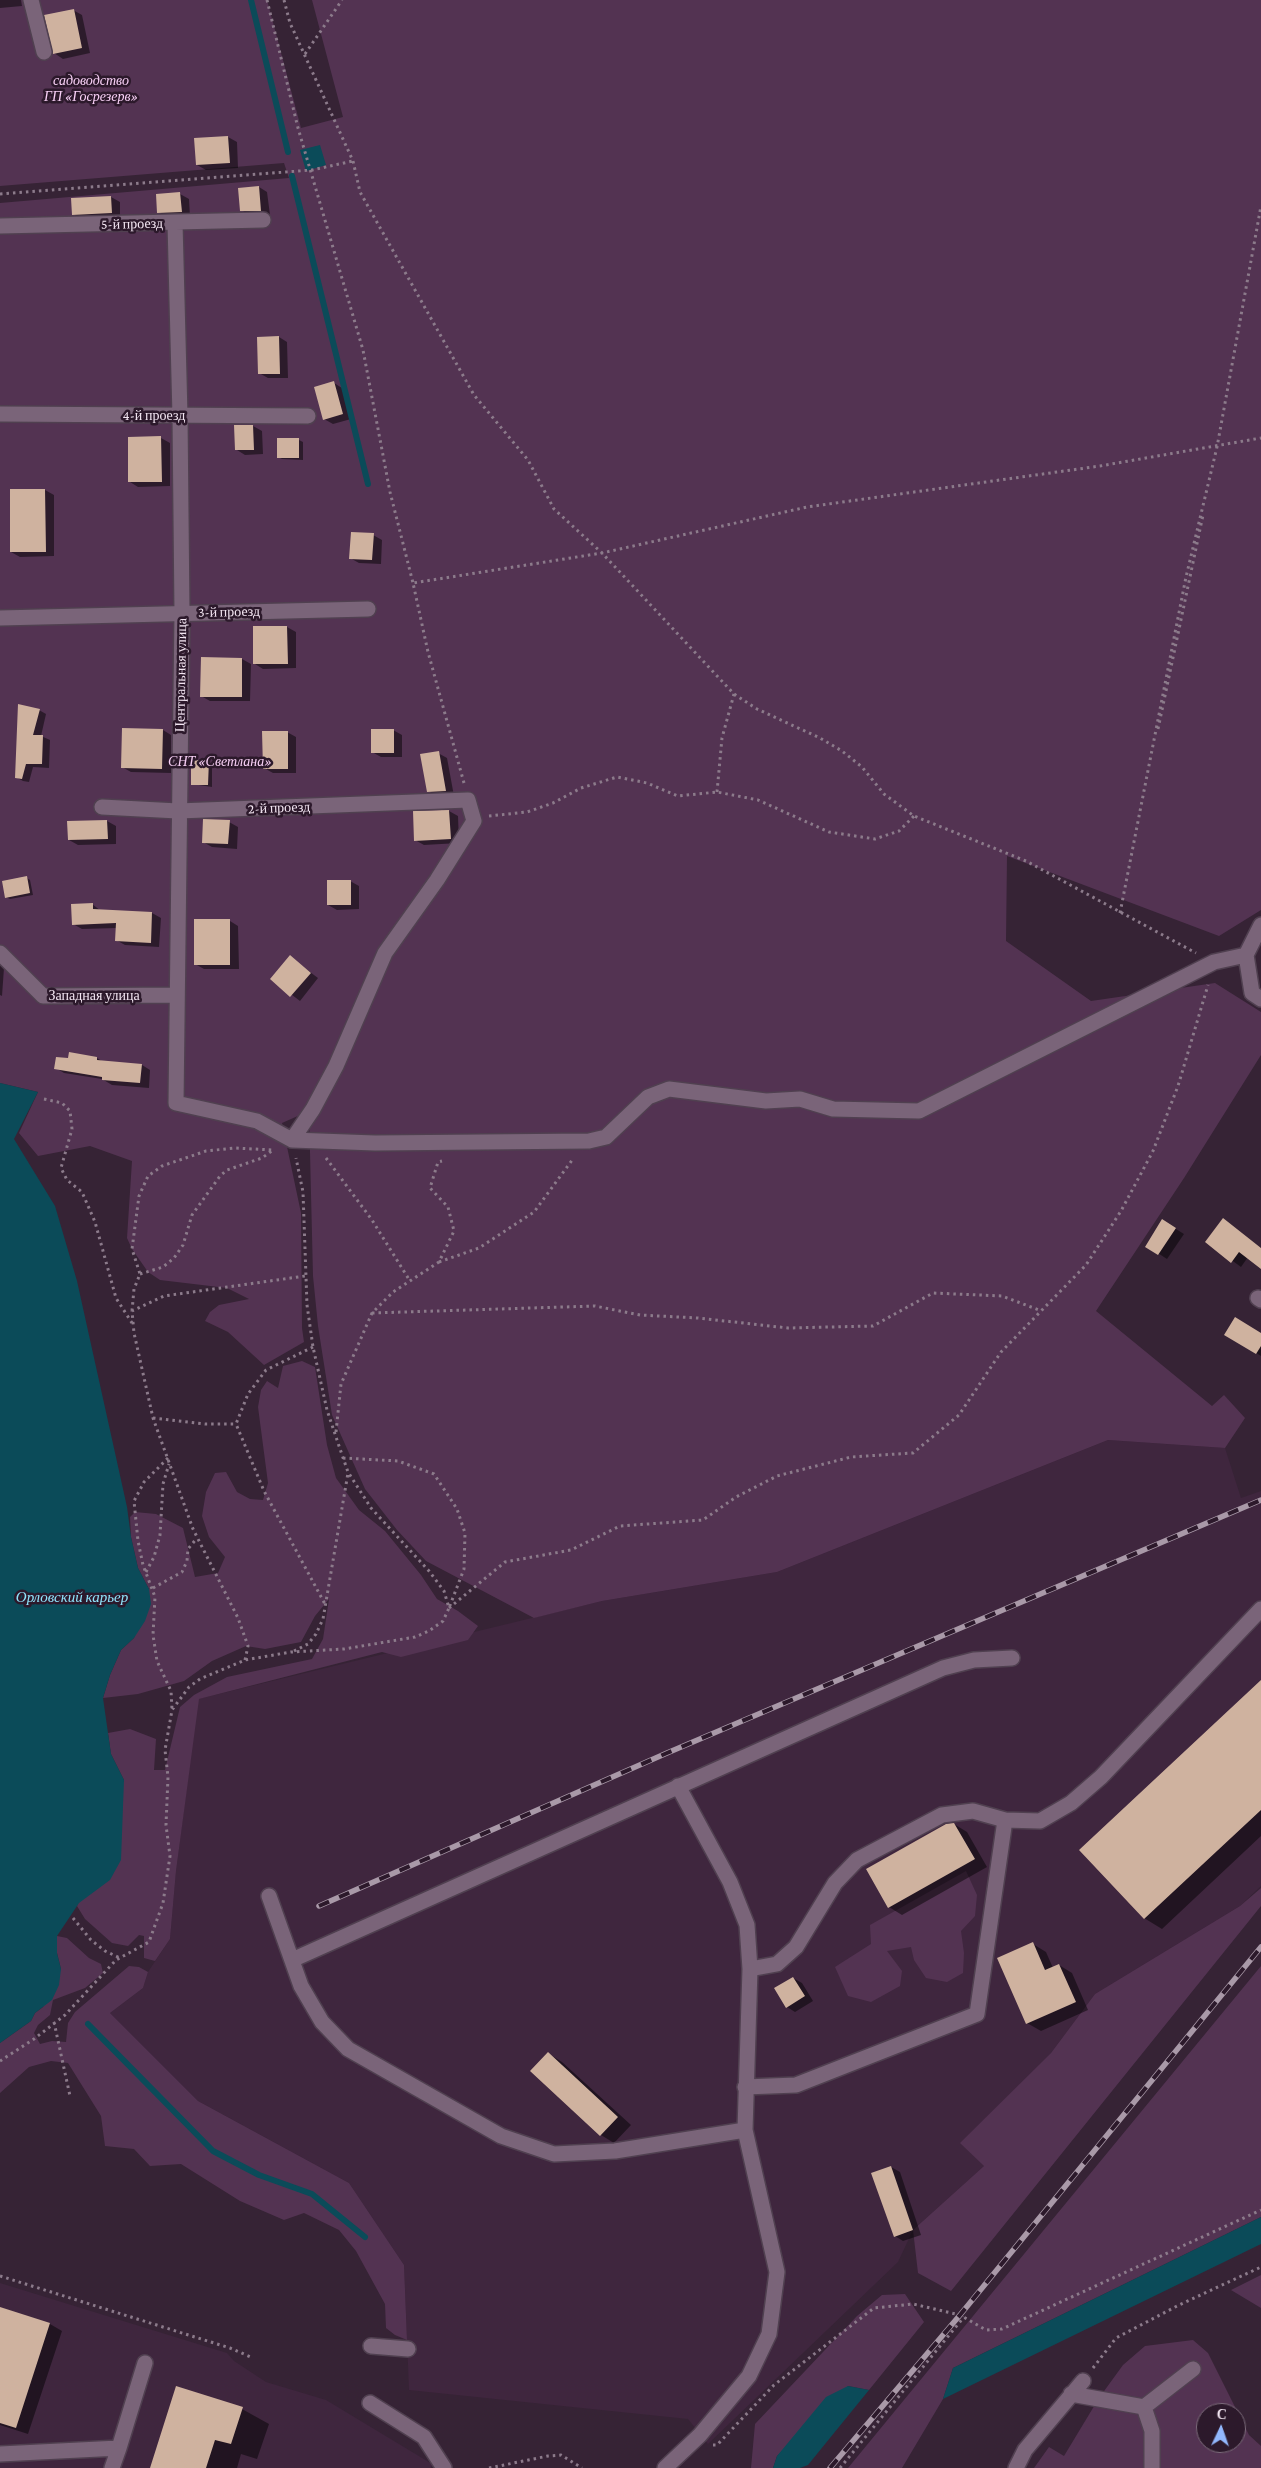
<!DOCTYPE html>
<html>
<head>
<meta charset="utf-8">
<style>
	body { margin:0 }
	#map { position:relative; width:1261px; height:2468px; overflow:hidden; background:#362335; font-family:"Crimson Pro",serif }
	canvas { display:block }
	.north { position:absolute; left:1196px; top:2403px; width:50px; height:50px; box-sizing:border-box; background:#2c192b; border:1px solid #7b6b7a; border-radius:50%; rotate:3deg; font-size:14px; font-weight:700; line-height:20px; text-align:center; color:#f2e5f1 }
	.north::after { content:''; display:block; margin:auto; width:18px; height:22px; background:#92b7fd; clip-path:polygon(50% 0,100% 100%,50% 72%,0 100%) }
</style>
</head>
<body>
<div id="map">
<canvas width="1261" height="2468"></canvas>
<div class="north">С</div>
</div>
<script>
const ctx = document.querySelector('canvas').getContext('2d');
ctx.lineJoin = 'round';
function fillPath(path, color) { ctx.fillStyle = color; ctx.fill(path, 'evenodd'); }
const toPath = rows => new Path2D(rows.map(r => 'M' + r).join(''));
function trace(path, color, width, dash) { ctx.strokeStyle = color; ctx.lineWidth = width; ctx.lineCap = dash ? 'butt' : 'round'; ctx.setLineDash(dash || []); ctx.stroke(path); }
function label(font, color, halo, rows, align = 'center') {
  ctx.font = font + ' "Crimson Pro",serif'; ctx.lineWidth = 5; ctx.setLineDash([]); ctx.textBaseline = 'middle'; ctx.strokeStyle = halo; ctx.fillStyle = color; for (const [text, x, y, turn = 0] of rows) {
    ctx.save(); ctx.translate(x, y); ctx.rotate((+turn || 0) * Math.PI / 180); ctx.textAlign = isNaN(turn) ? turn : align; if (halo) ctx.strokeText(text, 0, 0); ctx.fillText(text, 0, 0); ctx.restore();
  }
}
fillPath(toPath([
	[1108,1440,1225,1448,1241,1498,1261,1491,1261,1886,1240,1906,1095,1994,1051,2053,961,2143,984,2166,913,2230,898,2262,708,2444,688,2419,409,2390,404,2265,349,2183,198,2101,110,2013,143,1988,148,1972,170,1939,176,1871,198,1699,602,1601,777,1572],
	[0,2283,227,2353,234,2361,266,2382,326,2400,432,2464,431,2468,0,2468]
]), '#3f263e');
fillPath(toPath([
	[0,0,267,0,301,128,343,117,312,0,1261,0,1261,910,1219,936,1007,856,1006,941,1091,1001,1215,983,1261,1012,1261,1055,1184,1178,1096,1311,1212,1406,1224,1395,1245,1418,1225,1448,1108,1440,777,1572,602,1601,534,1618,426,1561,397,1530,365,1489,332,1415,318,1326,313,1276,309,1111,282,1123,301,1213,302,1328,304,1342,264,1365,228,1332,205,1321,210,1312,219,1305,249,1299,227,1288,160,1280,148,1272,132,1249,127,1238,132,1161,90,1146,38,1156,19,1133,38,1092,0,1083,0,203,289,178,284,163,0,186],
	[302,1361,315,1367,327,1445,336,1478,359,1510,385,1531,421,1575,437,1599,458,1611,478,1626,468,1640,401,1657,382,1652,199,1699,176,1871,170,1939,155,1961,144,1958,144,1936,139,1935,128,1946,112,1943,85,1919,77,1906,124,1780,111,1754,108,1733,130,1729,156,1739,154,1770,165,1770,180,1707,194,1695,227,1677,312,1659,323,1639,329,1599,315,1616,301,1642,265,1649,246,1646,212,1661,184,1681,138,1694,103,1698,110,1675,121,1650,134,1638,149,1589,138,1568,131,1537,130,1517,135,1512,156,1514,183,1528,195,1577,218,1573,225,1557,209,1537,202,1516,206,1492,215,1473,226,1472,237,1492,250,1499,263,1500,268,1483,258,1407,261,1390,267,1381,278,1388,283,1366],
	[966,1871,977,1895,975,1916,961,1931,964,1953,963,1973,947,1982,926,1978,914,1960,911,1947,887,1951,902,1971,900,1986,871,2002,848,1996,835,1967,871,1944,870,1925],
	[1261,1888,1261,1906,951,2291,918,2273,913,2230,984,2166,960,2143,1051,2053,1095,1994,1240,1906],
	[57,1936,67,1938,89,1958,101,1964,103,1973,85,1988,53,2000,50,2015,38,2025,34,2033,40,2044,52,2041,66,2042,68,2023,75,2012,129,1966,139,1967,148,1972,143,1988,110,2013,198,2101,349,2183,404,2265,407,2340,395,2335,386,2328,385,2304,356,2251,339,2230,304,2213,284,2220,240,2201,181,2164,150,2166,134,2149,105,2146,101,2116,68,2063,51,2061,29,2067,0,2093,0,2043,31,2021,35,2013,43,2007,61,1969,57,1953],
	[1261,1966,1261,2217,953,2368,943,2399,902,2468,848,2468],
	[1261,2275,1261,2308,1231,2290],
	[905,2294,924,2322,869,2390,848,2386,777,2456,773,2468,751,2468,755,2424,857,2316,882,2295],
	[1193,2340,1208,2353,1249,2435,1261,2446,1261,2468,1034,2468,1049,2447,1064,2456,1099,2398,1123,2365,1145,2346],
	[1206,2413,1236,2413,1236,2443,1206,2443]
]), '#533352');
fillPath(toPath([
	[320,145,326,165,306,171,300,150],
	[0,1083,38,1092,14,1139,55,1206,77,1281,127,1507,131,1537,138,1568,149,1589,151,1604,145,1621,134,1638,121,1650,110,1675,103,1698,111,1754,124,1780,121,1860,110,1880,79,1903,57,1936,57,1953,61,1969,59,1985,52,2000,35,2013,31,2021,0,2043],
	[1261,2217,1261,2244,943,2399,953,2368],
	[848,2386,869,2390,808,2465,800,2468,773,2468,777,2456,826,2397]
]), '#0b4b59');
fillPath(toPath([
	[0,0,21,0,22,6,0,8],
	[73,10,82,15,90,53,63,59,54,53],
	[228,137,237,142,238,168,206,170,197,165],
	[259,187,267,192,270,215,250,215,241,210],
	[180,194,189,199,190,217,167,217,158,212,157,195],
	[111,197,120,202,120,217,82,219,73,214],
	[279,337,287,342,288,378,268,378,259,373],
	[334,383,342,388,351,419,333,424,324,419],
	[253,426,262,431,263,454,245,455,237,450],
	[161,438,170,443,170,486,138,487,130,482],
	[278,439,299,440,303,442,303,460,282,459,278,457],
	[11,490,45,490,54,495,54,556,20,557,11,552],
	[373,535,382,540,381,564,359,563,350,558],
	[287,627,296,632,296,668,263,669,255,664,254,628],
	[202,658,242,659,251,664,250,701,210,701,201,696],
	[39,710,46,714,41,736,50,740,49,768,33,767,29,782,23,781,16,777],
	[163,730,171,735,171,773,131,772,122,767],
	[393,730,402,735,402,757,381,757,372,752],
	[287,732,296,737,296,773,273,773,264,768],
	[438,753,447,758,454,796,437,796,428,791],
	[208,761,212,764,212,787,192,784],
	[449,811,458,816,459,843,424,845,415,840],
	[107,821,116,826,116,844,78,845,69,840,69,822],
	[229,822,238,827,237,849,212,847,203,842],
	[27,878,30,880,33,895,10,899,6,897],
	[350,881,359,886,359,909,337,910,328,905],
	[92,904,101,911,152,913,161,918,159,947,125,945,116,940,117,928,82,929,73,924],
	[230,921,238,926,239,969,204,969,195,964],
	[290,957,318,978,300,1001,271,979],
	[0,965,4,968,2,996,0,995],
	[97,1058,103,1062,142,1065,150,1070,149,1088,112,1085,102,1079,64,1073,56,1068],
	[1224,1220,1261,1248,1261,1267,1248,1257,1241,1267,1207,1242],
	[1163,1221,1184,1234,1167,1259,1147,1246],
	[1226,1334,1261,1334,1261,1356],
	[1261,1682,1261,1836,1162,1929,1144,1918],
	[954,1824,967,1832,987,1867,902,1915,889,1907],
	[1033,1944,1046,1952,1053,1968,1059,1965,1072,1973,1088,2010,1041,2031,1027,2023,999,1959],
	[793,1978,802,1983,813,2001,795,2012,787,2007],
	[549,2054,562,2062,631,2125,614,2143,601,2135],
	[891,2167,900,2172,921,2235,903,2241,895,2236],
	[0,2308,50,2324,62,2331,28,2434,0,2425],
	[242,2409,269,2424,257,2459,241,2454,237,2468,151,2468]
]), '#0007');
trace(toPath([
	[251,0,288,152],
	[292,176,368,484],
	[88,2024,213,2151,259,2175,312,2194,365,2237]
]), '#0b4b59', 6);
fillPath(toPath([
	[74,9,82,48,53,54,44,15],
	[228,136,230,163,196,165,194,138],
	[259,186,261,211,240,211,238,188],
	[180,192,182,212,157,213,156,194],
	[111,196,112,213,72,215,71,198],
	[279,336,280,374,258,374,257,337],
	[334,381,343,414,323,420,314,387],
	[234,425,253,425,254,450,235,450],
	[161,436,162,482,128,482,128,437],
	[277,438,299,438,299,458,277,458],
	[10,489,45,489,46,552,10,552],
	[351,532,374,533,372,560,349,559],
	[253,626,287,626,288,664,253,664],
	[201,657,242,658,242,697,200,697],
	[18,704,40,709,33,735,43,735,42,764,26,764,22,779,15,778],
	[122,728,163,729,162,769,121,768],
	[371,729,394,729,394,753,371,753],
	[262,731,288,731,288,769,263,769],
	[439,751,446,791,427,792,420,754],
	[191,760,209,760,208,785,191,785],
	[449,810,451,839,414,841,413,811],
	[203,819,230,820,228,844,202,843],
	[107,820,108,839,68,840,67,821],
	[27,876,30,893,5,898,2,881],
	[327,880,351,880,351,905,327,905],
	[93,903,93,909,152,912,151,943,115,941,116,923,72,925,71,904],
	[194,919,230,919,230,965,194,965],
	[290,955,311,973,290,997,270,979],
	[69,1052,97,1057,97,1060,142,1064,140,1083,102,1080,102,1077,54,1069,56,1057,68,1058],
	[1223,1218,1261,1248,1261,1269,1239,1252,1231,1263,1205,1242],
	[1162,1219,1176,1228,1158,1255,1145,1247],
	[1235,1317,1261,1333,1261,1346,1256,1354,1224,1335],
	[1261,1680,1261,1810,1144,1919,1079,1850],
	[954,1823,975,1859,888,1908,866,1869,946,1824],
	[1033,1942,1045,1970,1059,1964,1076,2002,1026,2024,997,1958],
	[793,1977,805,1996,786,2008,774,1988],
	[548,2052,618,2117,600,2136,530,2071],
	[891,2166,913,2230,894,2237,871,2173],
	[0,2307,50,2323,16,2428,0,2423],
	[176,2386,243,2407,231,2444,215,2440,206,2468,150,2468]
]), '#cfb29f');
const minor = toPath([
	[31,0,44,52],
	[175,223,180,416,182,613,176,1103,257,1121,292,1140,375,1143,589,1141,606,1137,648,1097,669,1089,766,1101,800,1099,833,1109,919,1111,1214,962,1246,955],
	[0,226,263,220],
	[0,414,308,416],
	[0,618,368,609],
	[102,807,178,811,468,800,474,821,437,880,385,953,336,1066,313,1109,292,1140],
	[1261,925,1246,955,1252,993,1261,999],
	[0,953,43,996,177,995],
	[1258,1298,1261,1300],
	[269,1896,301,1986,322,2022,348,2049,501,2136,554,2154,615,2151,745,2130],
	[292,1960,943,1668,974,1660,1012,1658],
	[750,1969,777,1964,796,1947,835,1883,857,1860,942,1815,973,1811,1005,1820,1040,1821,1071,1803,1101,1777,1261,1609],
	[745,2087,796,2085,977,2014,1005,1820],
	[371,2346,408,2349],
	[1071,2394,1144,2407,1193,2369],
	[370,2403,424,2437,444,2468],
	[1144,2407,1152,2431,1152,2468],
	[0,2454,119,2448,145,2363],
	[112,2468,119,2448],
	[665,2468,700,2435,749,2376,769,2334,777,2272,745,2130,750,1969,747,1925,730,1882,678,1786],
	[1016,2468,1025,2450,1083,2381]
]);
trace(minor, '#504050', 18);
trace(toPath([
	[267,0,298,128,363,350,390,492,413,583],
	[284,0,290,23,353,161,360,192,474,395,528,460,554,509,602,553,734,694,757,709,820,738,842,751,862,767,884,794,914,816,1026,861,1196,953],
	[305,54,342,0],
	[0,194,312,170,353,161],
	[1158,729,1203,515],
	[464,783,428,652,413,583,602,553,807,507,1100,466,1261,438],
	[717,792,722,738,734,694],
	[489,816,527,812,553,803,581,788,617,777,647,783,678,796,717,792,758,800,829,832,875,839,899,831,914,816],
	[1120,913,1186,577,1217,447,1261,206],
	[44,1099,62,1103,70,1111,72,1129,61,1168,67,1180,82,1192,95,1222,116,1298,132,1323],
	[326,1158,372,1220,410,1281],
	[439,1262,479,1248,534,1212,573,1159],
	[140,1274,163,1267,174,1258,183,1245,192,1215,220,1176,227,1170,262,1158,273,1150],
	[132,1311,134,1289,140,1274,132,1249,139,1196,148,1176,162,1166,206,1151,235,1148,272,1150],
	[372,1313,595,1306,640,1315,698,1318,788,1328,873,1326,933,1293,1002,1296,1039,1310],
	[313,1347,266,1370,248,1394,236,1424,264,1491,326,1606],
	[153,1418,205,1424,236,1424],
	[336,1432,341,1384,372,1313,393,1292,439,1262,454,1231,448,1207,430,1188,438,1162,442,1161],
	[168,1458,144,1482,134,1501,138,1541,143,1565,155,1597,153,1635,157,1661,171,1691,172,1709],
	[343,1458,398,1461,434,1474,457,1509,465,1533,464,1569,449,1608],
	[146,1572,154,1557,160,1535,163,1484,169,1464],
	[153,1588,182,1572,187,1561,188,1549,197,1538],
	[449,1608,505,1562,571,1550,620,1526,703,1520,736,1497,777,1476,851,1457,913,1453,959,1415,1001,1352,1086,1265,1121,1211,1153,1151,1178,1086,1208,985],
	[294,1651,308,1644,316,1634,323,1619,348,1473],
	[245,1660,248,1646,238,1618,193,1529,153,1418,134,1333,132,1311,164,1296,305,1276],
	[73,1918,91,1940,105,1951,120,1958],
	[54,2022,70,2096],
	[0,2061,34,2039,65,2015,116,1960,149,1942,163,1903,170,1856,166,1825,168,1777,165,1750,172,1710,189,1687,200,1679,245,1660,291,1652,344,1649,415,1637,429,1631,443,1621,449,1608,444,1591,429,1571,371,1508,348,1472,339,1446,327,1410,313,1347,307,1305,303,1192,296,1158],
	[0,2276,230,2348,253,2358],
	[1093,2368,1116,2338,1179,2305,1261,2267],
	[713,2445,717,2445,774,2385,874,2308,913,2304,960,2315,986,2330,1002,2329,1261,2210],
	[489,2468,548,2456,561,2455,582,2468],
	[840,2468,964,2317]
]), '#8c7b8b', 3, [2.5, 4]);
trace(minor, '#7a6479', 15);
const rail = toPath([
	[319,1906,667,1753,1261,1500],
	[830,2468,960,2315,1261,1947]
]);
trace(rail, '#a999a8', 5.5);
trace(rail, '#2c192b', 4, [11]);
label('italic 14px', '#f8d0f6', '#2c192b', [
	["садоводство",91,81],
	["ГП «Госрезерв»",91,97],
	["СНТ «Светлана»",220,762]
]);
label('14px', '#f2e5f1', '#2c192b', [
	["5-й проезд",132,224,-1],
	["4-й проезд",154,416],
	["3-й проезд",229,612,-1],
	["Центральная улица",181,675,-89],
	["2-й проезд",279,808,-2],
	["Западная улица",94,996]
]);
label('italic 15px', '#8fe3fa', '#2c192b', [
	["Орловский карьер",72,1597]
]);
</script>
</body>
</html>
